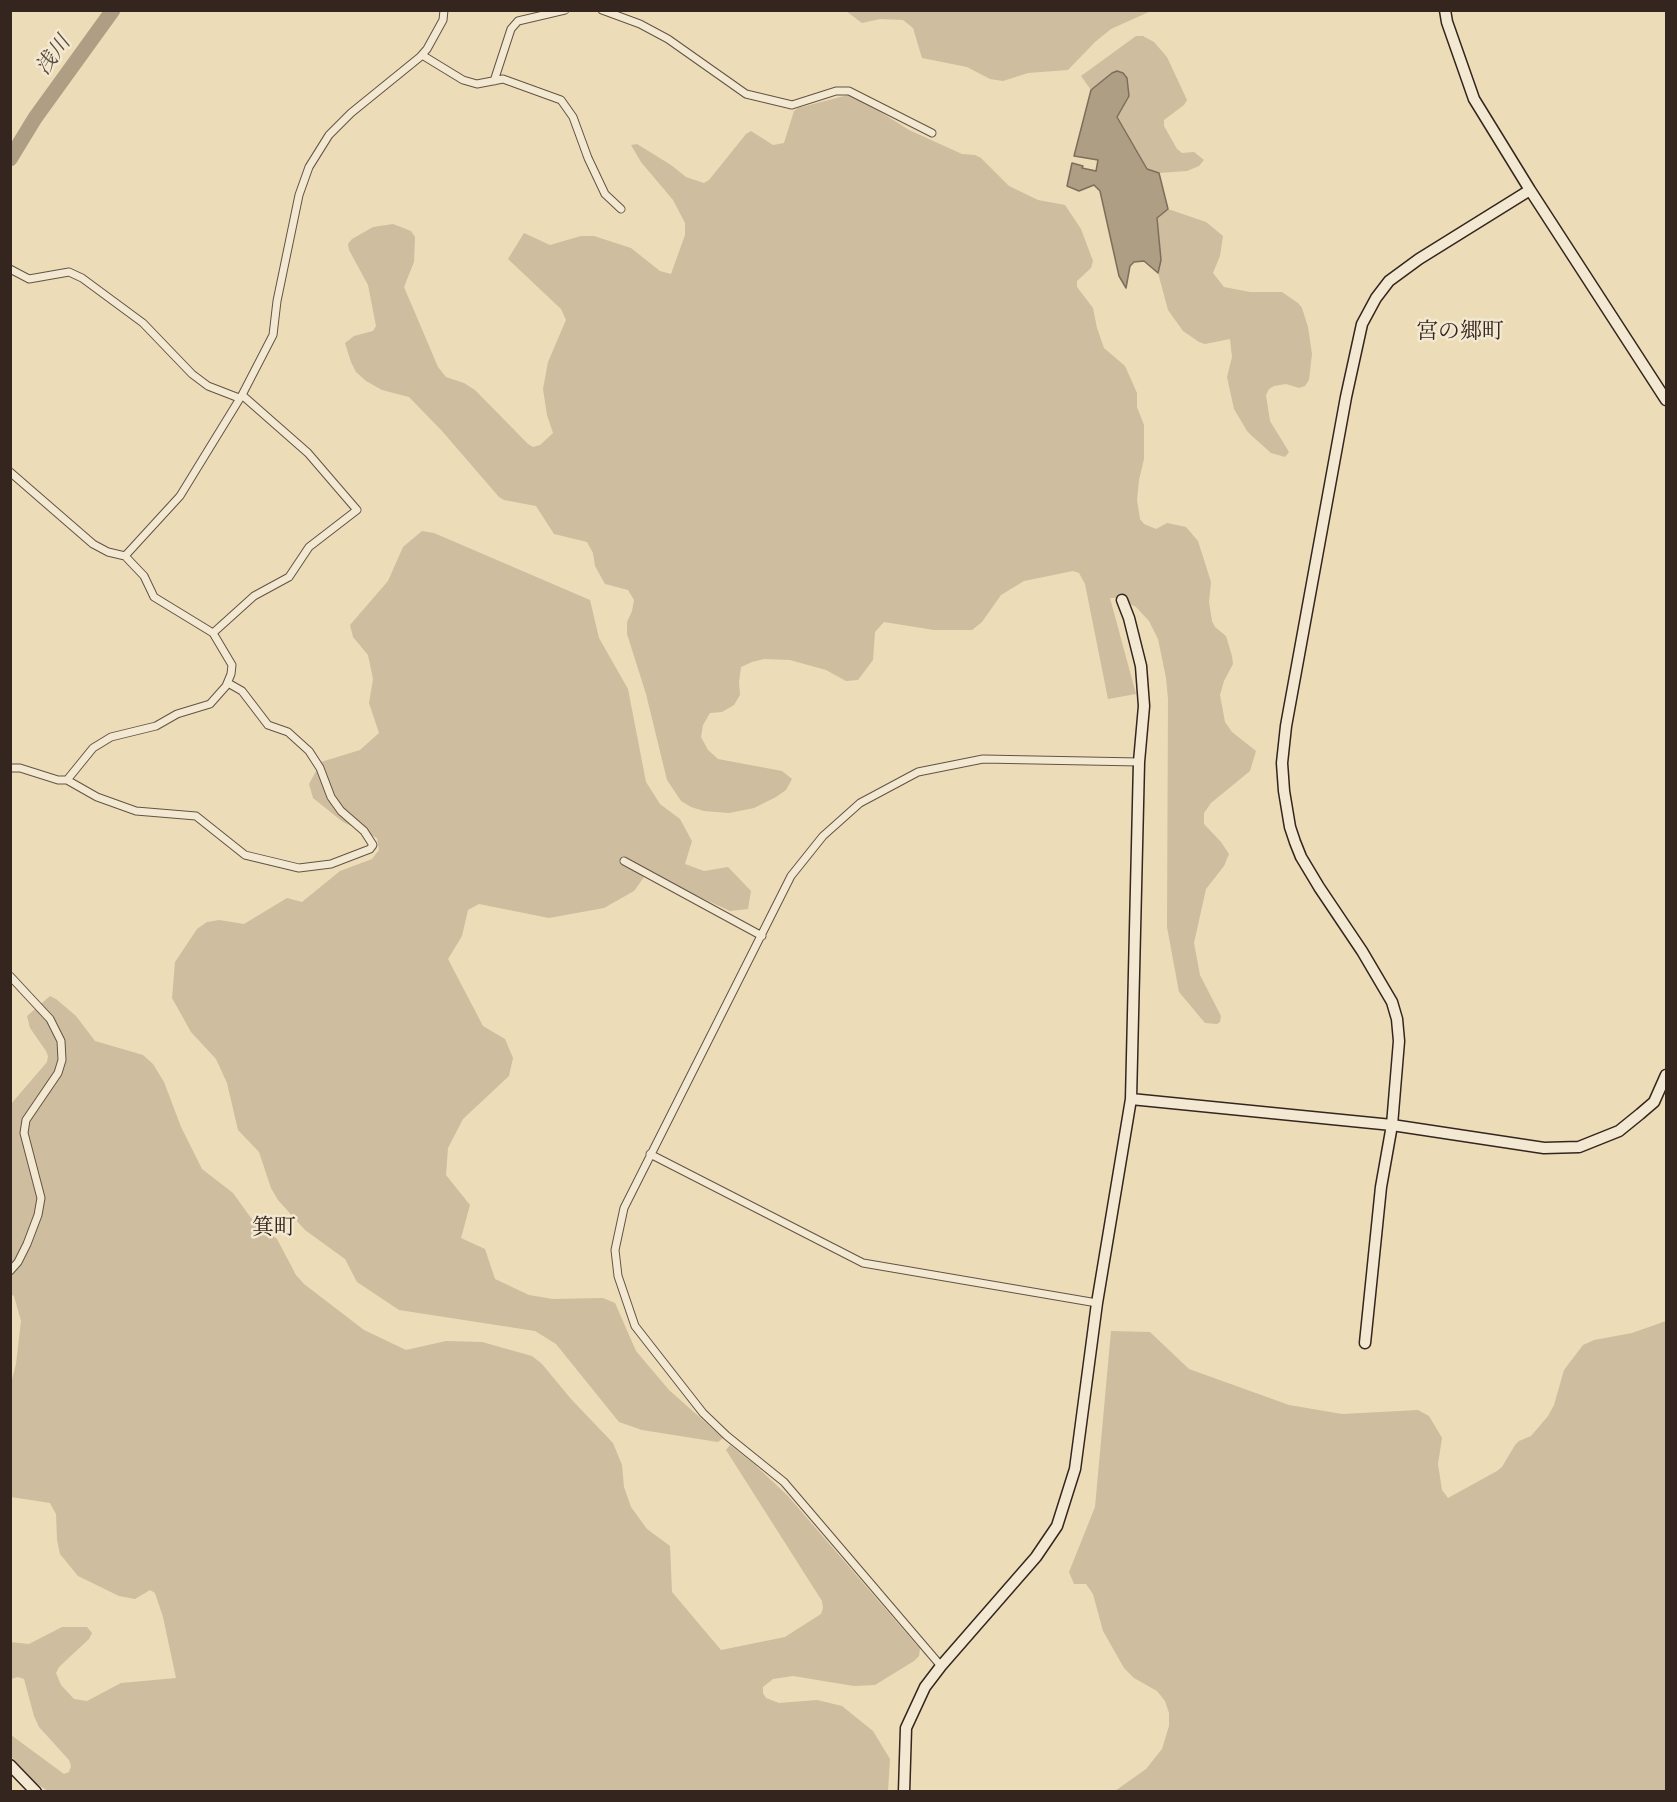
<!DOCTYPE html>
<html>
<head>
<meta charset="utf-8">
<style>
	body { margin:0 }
	#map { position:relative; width:1677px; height:1802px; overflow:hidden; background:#eddcb8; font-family:"IM FELL French Canon",serif }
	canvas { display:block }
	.frame { position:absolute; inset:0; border:12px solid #34261e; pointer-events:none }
</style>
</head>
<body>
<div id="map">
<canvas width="1677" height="1802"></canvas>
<div class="frame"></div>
</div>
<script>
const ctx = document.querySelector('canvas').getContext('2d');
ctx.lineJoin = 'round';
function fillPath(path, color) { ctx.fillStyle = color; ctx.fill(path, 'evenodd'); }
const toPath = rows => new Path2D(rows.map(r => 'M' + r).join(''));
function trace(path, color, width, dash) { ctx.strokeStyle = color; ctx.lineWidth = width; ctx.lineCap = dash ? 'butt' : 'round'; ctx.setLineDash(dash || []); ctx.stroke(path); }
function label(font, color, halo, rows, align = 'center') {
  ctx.font = font + ' "IM FELL French Canon","Noto Serif JP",serif'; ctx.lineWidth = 5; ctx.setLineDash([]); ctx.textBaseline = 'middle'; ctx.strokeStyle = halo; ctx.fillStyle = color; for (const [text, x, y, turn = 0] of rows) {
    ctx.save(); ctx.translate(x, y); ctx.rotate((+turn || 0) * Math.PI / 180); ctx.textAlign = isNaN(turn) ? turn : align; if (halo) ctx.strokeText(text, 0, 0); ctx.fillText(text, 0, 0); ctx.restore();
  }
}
fillPath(toPath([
	[846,11,1151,11,1111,29,1095,42,1068,70,1028,73,1003,81,990,79,967,67,922,58,913,28,903,20,880,19,862,23],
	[1136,36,1143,36,1154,42,1167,57,1187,100,1184,105,1164,120,1164,126,1177,149,1182,153,1194,152,1204,160,1199,166,1187,171,1159,173,1147,169,1117,116,1129,96,1127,78,1123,73,1117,71,1112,73,1091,90,1081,76],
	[852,94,909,130,962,154,975,155,981,158,1009,186,1038,200,1065,205,1081,229,1093,261,1091,268,1077,281,1077,287,1093,308,1097,328,1104,348,1125,366,1137,393,1137,407,1144,425,1144,459,1139,480,1137,500,1140,519,1144,524,1156,529,1167,523,1186,527,1198,541,1211,582,1209,602,1212,621,1215,627,1226,636,1232,656,1233,664,1224,681,1220,695,1225,722,1232,732,1256,751,1250,771,1211,803,1204,813,1204,824,1221,842,1229,854,1224,866,1206,889,1194,943,1200,975,1221,1016,1220,1022,1217,1024,1205,1023,1179,992,1167,927,1168,699,1166,678,1158,639,1149,621,1136,607,1118,598,1110,598,1136,694,1108,699,1085,584,1079,573,1073,571,1024,581,1001,595,982,622,972,630,934,630,884,622,875,632,873,660,858,680,846,681,826,670,790,660,764,659,752,662,741,667,739,682,740,695,734,705,722,712,710,713,703,725,701,737,708,750,718,759,782,771,792,779,786,790,776,797,754,808,729,813,704,811,691,807,681,801,667,780,646,694,627,634,627,622,632,611,634,600,628,590,605,584,595,566,593,553,587,542,554,534,536,506,504,500,499,497,442,431,409,397,382,390,366,381,356,372,351,362,345,343,354,336,373,331,376,326,368,285,349,250,348,244,352,239,373,227,393,224,411,231,415,237,414,262,404,287,438,367,446,377,464,383,475,390,528,444,533,447,540,445,553,433,547,415,543,389,548,362,566,320,561,309,508,259,524,233,550,245,581,236,594,236,631,248,660,271,671,274,685,235,685,223,673,200,641,162,631,145,637,144,671,165,686,177,704,183,709,180,746,134,751,131,773,145,784,143,794,111,798,108],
	[1168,209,1206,222,1223,236,1220,256,1213,273,1224,287,1250,292,1282,292,1298,303,1302,308,1308,327,1312,354,1309,380,1305,386,1299,388,1286,384,1274,386,1269,389,1266,395,1270,421,1289,452,1285,457,1271,453,1252,436,1247,431,1234,409,1227,377,1232,357,1230,339,1205,344,1199,342,1183,331,1168,310,1158,273,1161,260,1157,217],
	[422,531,434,533,590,600,599,638,628,689,646,782,660,804,680,819,692,841,685,864,704,871,728,867,751,891,748,909,730,911,647,873,634,891,604,908,549,918,479,904,468,910,462,936,448,959,483,1026,505,1039,513,1058,509,1076,463,1119,448,1148,446,1175,470,1205,461,1238,485,1249,495,1279,529,1295,553,1299,603,1298,615,1303,636,1351,669,1390,723,1438,718,1442,642,1430,619,1422,556,1344,535,1331,399,1310,357,1282,345,1259,305,1230,278,1200,271,1188,259,1152,238,1130,227,1083,216,1059,191,1032,172,998,175,962,197,929,207,922,219,920,244,924,287,898,302,902,340,871,372,859,379,850,377,838,343,822,313,798,309,784,321,762,360,750,379,733,369,703,373,679,368,655,353,637,350,625,388,581,403,547],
	[50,996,56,999,76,1016,95,1041,143,1055,153,1064,164,1082,181,1127,202,1169,233,1193,251,1218,277,1239,296,1275,304,1284,364,1330,406,1350,446,1341,482,1342,532,1356,542,1364,571,1399,613,1443,622,1465,624,1487,631,1507,647,1529,670,1546,672,1592,721,1650,785,1637,821,1614,823,1608,822,1601,726,1450,730,1445,754,1464,788,1496,920,1649,919,1656,914,1661,875,1685,854,1686,793,1676,773,1679,763,1687,763,1693,766,1698,779,1703,817,1700,842,1706,873,1731,890,1759,888,1791,50,1792,35,1783,11,1756,11,1735,64,1774,69,1772,71,1766,69,1760,39,1727,34,1716,24,1679,18,1677,11,1679,10,1642,29,1644,62,1627,87,1627,92,1633,89,1639,59,1667,56,1673,61,1685,74,1699,87,1701,121,1683,176,1678,163,1617,155,1593,150,1590,135,1599,119,1596,78,1576,60,1554,57,1540,56,1514,50,1503,11,1497,10,1387,16,1364,21,1321,14,1296,10,1294,11,1104,47,1062,48,1056,46,1051,30,1028,27,1016],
	[1666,1321,1666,1791,1115,1791,1146,1769,1162,1749,1169,1726,1169,1713,1165,1701,1157,1691,1134,1678,1124,1668,1103,1631,1093,1594,1086,1584,1074,1584,1069,1572,1095,1507,1111,1331,1150,1332,1189,1369,1289,1405,1342,1414,1418,1410,1429,1416,1442,1438,1438,1464,1442,1490,1448,1498,1497,1471,1502,1467,1515,1445,1519,1441,1531,1436,1548,1416,1554,1405,1564,1370,1583,1345,1594,1340,1632,1333]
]), '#cebd9e');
const water = toPath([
	[1117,71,1123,73,1127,78,1129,96,1117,117,1147,169,1159,173,1168,209,1157,218,1161,260,1158,273,1144,261,1134,262,1130,266,1126,288,1119,276,1100,191,1094,185,1079,191,1067,186,1072,163,1083,166,1082,168,1096,171,1098,160,1074,156,1091,90,1112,73,1117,71]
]);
fillPath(water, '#ae9e84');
trace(water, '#7d6e5b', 1.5);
trace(toPath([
	[10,159,35,118,113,10]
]), '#ae9e84', 15);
const street = toPath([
	[602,10,640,24,668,39,746,94,792,105,836,91,849,91,932,133],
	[422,55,463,80,477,84,503,79,561,100,573,117,588,158,605,194,621,209],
	[494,81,511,29,518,21,565,10],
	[10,269,29,279,69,272,82,278,143,323,192,374,208,386,239,398],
	[10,472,93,544,108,552,125,556,144,576,154,597,213,633,232,665,231,674,226,686,210,704,177,714,156,726,111,737,93,748,67,780,58,780,20,768,10,768],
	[125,556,180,496,242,395,273,335,277,301,299,195,309,167,329,135,351,113,420,57,427,49,443,20,444,10],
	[213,633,254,596,289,577,309,547,357,510,308,453,242,395],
	[67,780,97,797,136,811,196,816,245,855,299,868,331,864,370,849,373,845,364,831,341,811,331,797,320,768,309,751,288,732,268,725,242,691,228,683],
	[624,861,762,936],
	[10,976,50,1019,61,1041,62,1060,58,1073,26,1120,24,1133,41,1198,38,1215,27,1244,18,1262,10,1271],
	[650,1154,863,1263,1097,1303],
	[941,1666,784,1482,727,1436,703,1413,635,1326,618,1276,615,1250,624,1208,791,876,823,836,860,803,918,772,983,759,1139,762]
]);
const secondary = toPath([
	[1445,10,1447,22,1474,99,1530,190,1666,400],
	[1131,1099,1392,1125,1544,1148,1579,1147,1619,1131,1640,1114,1654,1102,1666,1075],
	[1365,1343,1381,1187,1392,1125,1399,1041,1397,1019,1392,1002,1362,951,1319,887,1301,857,1295,842,1290,827,1284,791,1282,763,1286,726,1346,397,1362,324,1376,298,1389,281,1419,259,1530,190],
	[10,1765,36,1792],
	[904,1792,906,1728,925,1687,941,1666,1036,1557,1057,1526,1075,1469,1097,1303,1131,1099,1139,762,1144,706,1141,666,1129,618,1122,600]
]);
trace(street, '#625444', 9);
trace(secondary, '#34261e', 13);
trace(street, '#f3e8d1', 7);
trace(secondary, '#f3e8d1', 10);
label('italic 21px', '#594a3d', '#f3e8d1', [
	["浅川",54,56,-54]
]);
label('22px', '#34261e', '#f3e8d1', [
	["宮の郷町",1460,333],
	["箕町",274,1229]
]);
</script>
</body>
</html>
